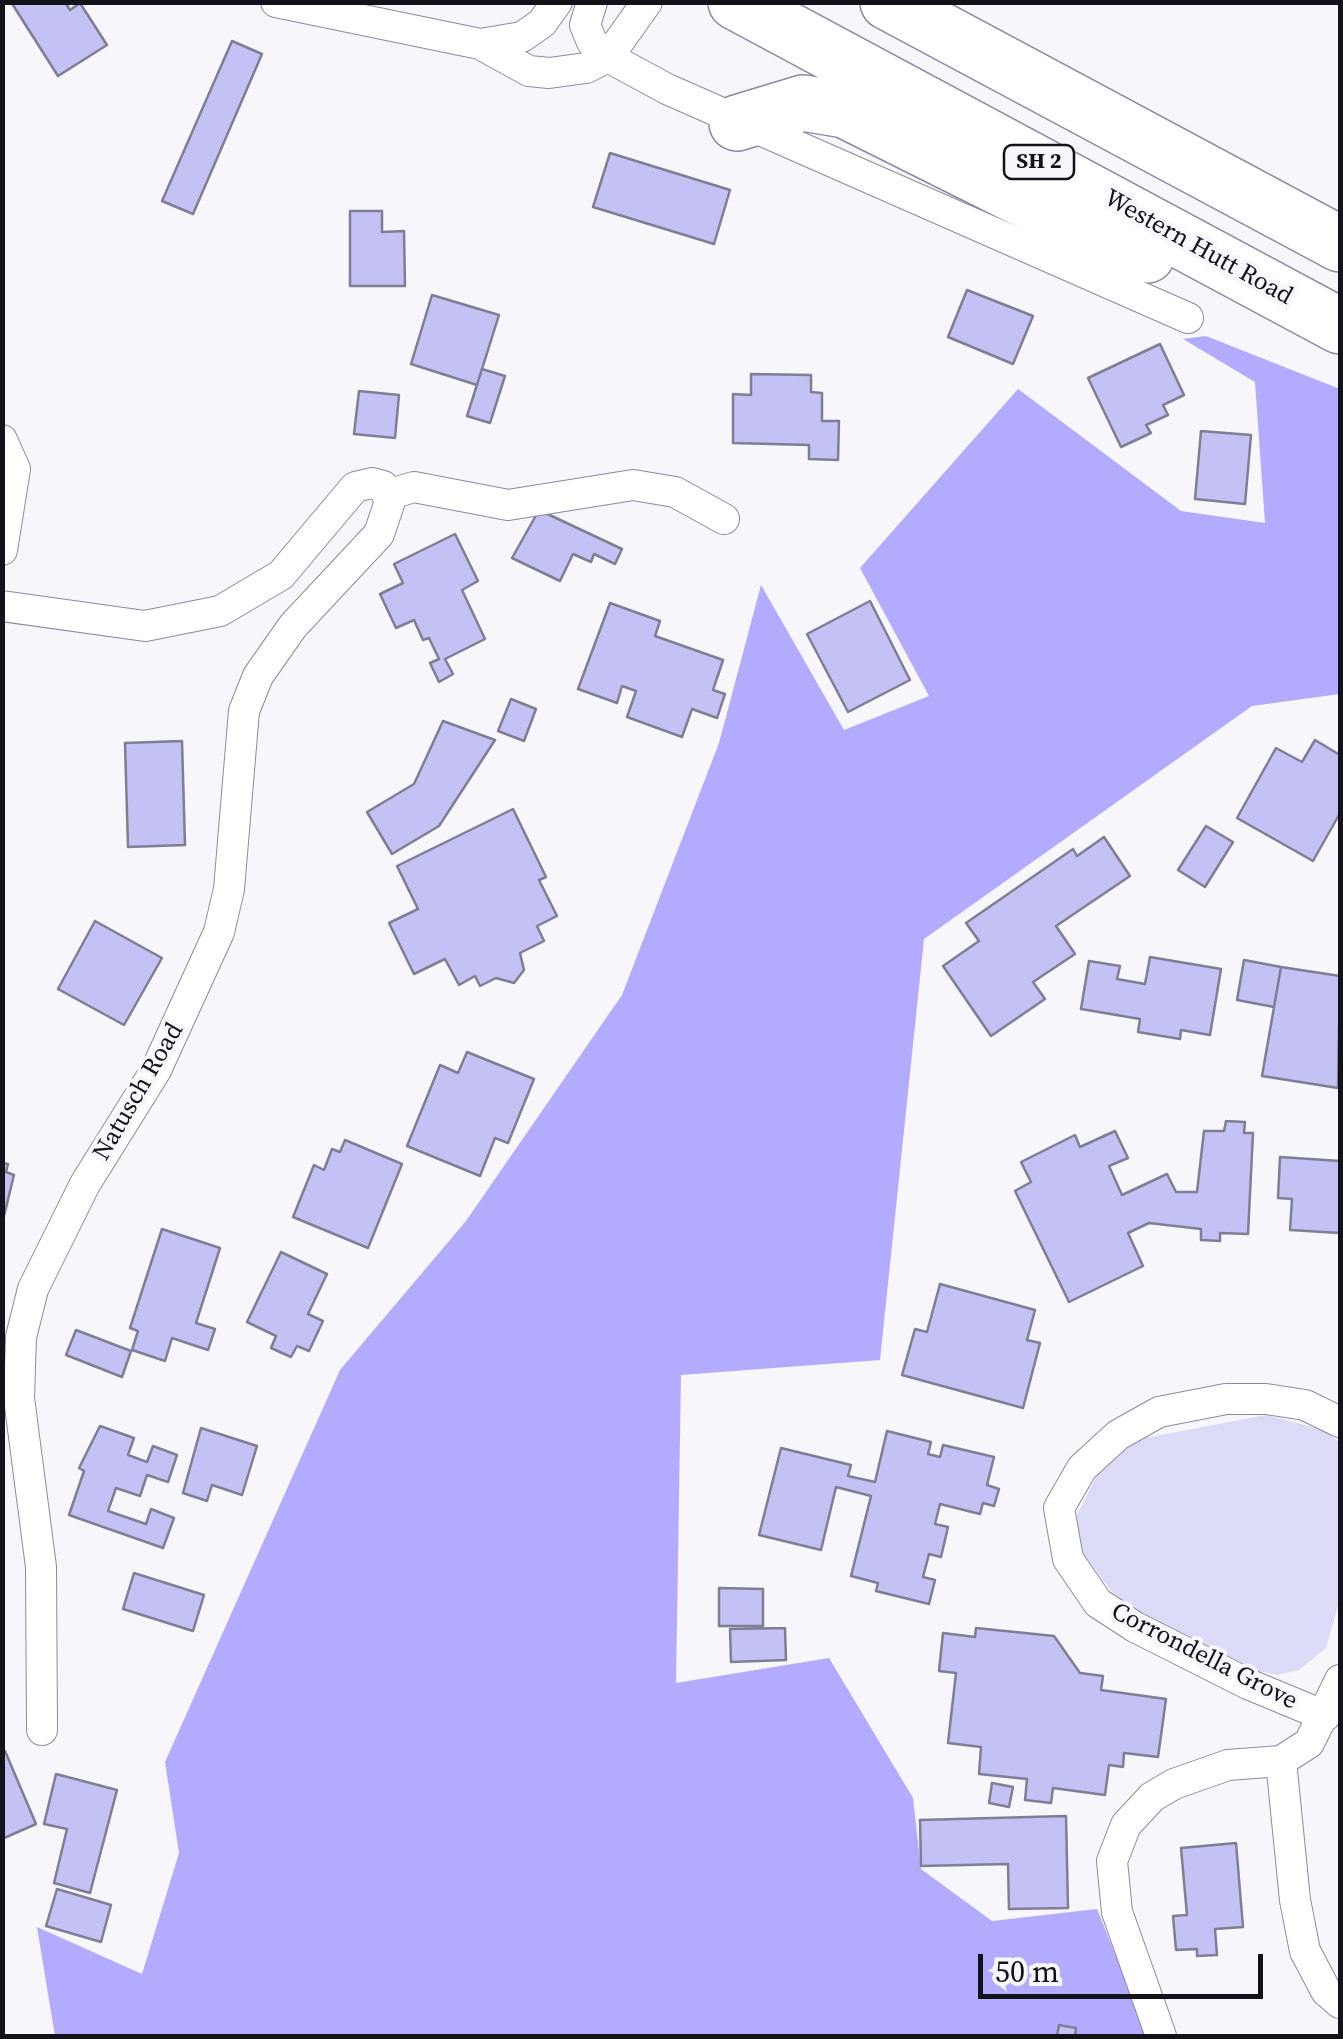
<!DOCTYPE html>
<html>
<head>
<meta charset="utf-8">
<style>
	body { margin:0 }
	#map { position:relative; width:1343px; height:2039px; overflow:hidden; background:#f6f6fb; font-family:"Source Serif 4",serif }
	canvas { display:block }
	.frame { position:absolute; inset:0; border:5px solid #12121a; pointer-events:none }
	.scale { position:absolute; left:978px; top:1954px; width:285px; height:45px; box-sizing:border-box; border:5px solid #12121a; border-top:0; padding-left:12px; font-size:30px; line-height:35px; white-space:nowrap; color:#12121a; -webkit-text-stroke:8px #f6f6fb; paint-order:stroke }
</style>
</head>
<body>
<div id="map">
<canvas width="1343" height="2039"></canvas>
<div class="frame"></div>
<div class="scale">50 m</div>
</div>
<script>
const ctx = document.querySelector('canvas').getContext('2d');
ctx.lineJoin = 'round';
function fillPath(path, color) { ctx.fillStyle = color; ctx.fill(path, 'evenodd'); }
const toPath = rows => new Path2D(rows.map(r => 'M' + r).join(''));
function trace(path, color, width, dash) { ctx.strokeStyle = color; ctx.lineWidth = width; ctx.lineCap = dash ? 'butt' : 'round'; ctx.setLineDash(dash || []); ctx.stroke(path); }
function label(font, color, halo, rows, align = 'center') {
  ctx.font = font + ' "Source Serif 4",serif'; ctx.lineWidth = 8; ctx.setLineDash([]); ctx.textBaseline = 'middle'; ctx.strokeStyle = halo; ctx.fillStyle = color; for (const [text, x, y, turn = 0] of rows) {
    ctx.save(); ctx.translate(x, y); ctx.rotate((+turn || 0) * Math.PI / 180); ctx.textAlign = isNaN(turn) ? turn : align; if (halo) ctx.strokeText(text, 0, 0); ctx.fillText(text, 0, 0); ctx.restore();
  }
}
fillPath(toPath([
	[1266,1415,1324,1430,1340,1443,1340,1599,1326,1648,1299,1670,1277,1675,1258,1671,1142,1615,1112,1592,1082,1552,1075,1519,1101,1467,1129,1441]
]), '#dcdbf7');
fillPath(toPath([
	[1206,336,1340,389,1340,694,1252,706,924,939,880,1360,681,1375,676,1683,829,1658,913,1798,921,1869,992,1921,1097,1909,1148,2036,55,2036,37,1927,142,1974,179,1853,165,1762,340,1370,466,1221,622,995,719,743,761,585,844,730,929,696,860,568,1018,389,1181,511,1265,523,1255,382,1183,339]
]), '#b2abfe');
const building = toPath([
	[11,2,65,2,70,10,80,3,107,45,58,76,11,2],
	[232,41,262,54,193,214,162,201,232,41],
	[610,153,730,190,714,244,593,207,610,153],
	[350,211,382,211,382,232,404,231,405,286,350,286,350,211],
	[967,290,1033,316,1013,364,948,337,967,290],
	[432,295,499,315,477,385,411,364,432,295],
	[1160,344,1184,395,1163,405,1168,415,1146,425,1151,433,1121,447,1088,378,1160,344],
	[482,369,505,376,490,423,467,416,482,369],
	[751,374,811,375,811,392,822,393,822,421,839,421,838,460,809,459,809,445,733,443,733,394,751,395,751,374],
	[359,391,399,395,395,438,354,434,359,391],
	[1201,431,1251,435,1245,504,1195,499,1201,431],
	[539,510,622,549,615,564,594,554,591,562,573,554,560,581,512,558,539,510],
	[455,534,478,581,462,590,485,639,445,659,453,674,439,682,430,663,439,659,429,638,423,640,414,620,396,628,380,594,403,583,394,564,455,534],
	[870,601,910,680,848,712,807,634,870,601],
	[610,603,660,621,655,636,723,660,713,690,725,694,717,718,692,709,682,737,627,717,636,691,622,686,617,703,578,689,610,603],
	[511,699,536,709,524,741,498,731,511,699],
	[443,721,495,740,439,826,392,854,367,812,414,784,443,721],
	[1315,740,1340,755,1340,813,1313,861,1237,818,1276,748,1302,762,1315,740],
	[182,741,185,845,128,847,125,743,182,741],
	[513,809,546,877,539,880,557,916,537,926,544,941,520,953,524,970,514,983,496,978,480,986,475,976,459,985,445,959,414,974,389,923,418,909,397,866,513,809],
	[1206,826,1233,842,1205,887,1178,870,1206,826],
	[1104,837,1130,876,1056,926,1075,954,1033,982,1045,999,991,1036,943,966,979,941,966,923,1073,849,1077,856,1104,837],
	[95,921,162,958,124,1025,58,989,95,921],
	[1150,957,1221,969,1210,1035,1181,1030,1180,1039,1138,1032,1140,1019,1081,1009,1089,961,1120,966,1117,979,1145,984,1150,957],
	[1244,960,1281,967,1274,1007,1237,1000,1244,960],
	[1281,967,1340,976,1338,1088,1262,1076,1281,967],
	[467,1052,534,1079,508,1143,495,1138,480,1176,407,1146,440,1065,458,1073,467,1052],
	[1226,1121,1245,1122,1244,1133,1253,1133,1248,1234,1220,1233,1220,1241,1201,1240,1201,1229,1149,1223,1128,1233,1143,1266,1069,1302,1015,1191,1031,1182,1021,1162,1075,1135,1080,1147,1115,1131,1128,1158,1109,1166,1122,1195,1167,1174,1176,1192,1197,1192,1204,1131,1224,1131,1226,1121],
	[345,1140,402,1164,368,1248,293,1217,314,1165,324,1170,332,1149,340,1152,345,1140],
	[1280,1157,1340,1161,1340,1233,1290,1230,1292,1199,1278,1198,1280,1157],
	[2,1163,8,1164,6,1172,14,1175,2,1224,2,1163],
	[162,1229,220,1248,196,1323,215,1329,208,1350,172,1338,165,1361,132,1350,138,1331,130,1328,162,1229],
	[281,1252,327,1274,308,1314,323,1321,309,1351,297,1346,291,1357,271,1348,276,1336,247,1322,281,1252],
	[940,1284,1035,1310,1027,1340,1040,1343,1023,1408,902,1375,915,1329,927,1332,940,1284],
	[76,1330,131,1351,122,1377,66,1355,76,1330],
	[100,1426,134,1438,128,1455,147,1462,153,1446,177,1455,168,1482,147,1475,140,1496,116,1488,108,1511,146,1524,151,1509,174,1518,163,1548,69,1515,84,1471,79,1468,100,1426],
	[201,1428,257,1446,242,1495,212,1485,207,1501,183,1493,201,1428],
	[887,1431,931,1442,928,1454,940,1457,943,1445,994,1457,987,1485,999,1489,994,1506,983,1503,980,1514,940,1504,935,1524,948,1527,941,1557,929,1554,923,1577,935,1580,929,1604,876,1591,878,1583,851,1576,871,1496,836,1487,821,1550,759,1535,781,1448,851,1465,848,1476,875,1482,887,1431],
	[134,1573,204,1595,193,1631,123,1609,134,1573],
	[719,1588,763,1589,763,1626,719,1626,719,1588],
	[785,1628,786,1660,731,1662,730,1629,785,1628],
	[976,1628,1054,1636,1080,1673,1103,1676,1101,1690,1166,1699,1158,1757,1124,1753,1123,1767,1109,1765,1105,1795,1053,1788,1051,1803,1025,1800,1027,1779,979,1774,981,1747,948,1743,956,1673,939,1671,943,1633,975,1637,976,1628],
	[5,1751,36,1824,2,1839,2,1752,5,1751],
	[56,1774,117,1790,90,1893,54,1883,67,1829,44,1824,56,1774],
	[992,1783,1013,1787,1009,1807,989,1803,992,1783],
	[1066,1816,1068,1908,1009,1909,1008,1864,921,1866,920,1820,1066,1816],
	[1236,1843,1243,1927,1215,1929,1217,1955,1197,1956,1197,1949,1176,1950,1173,1916,1187,1915,1181,1848,1236,1843],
	[57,1889,111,1905,101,1942,46,1926,57,1889],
	[1059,2025,1076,2028,1075,2036,1057,2036,1059,2025]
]);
fillPath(building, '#c4c1f4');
trace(building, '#7f7e94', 2.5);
const street = toPath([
	[276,2,480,44,529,71,549,73,586,68,608,57,647,2],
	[592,2,585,25,592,42,608,57,667,89,1188,318],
	[480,44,522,37,542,23,557,2],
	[2,440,15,469,2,550],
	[387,495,414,487,508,505,633,485,675,492,724,519],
	[2,606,145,626,220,611,281,575,355,487,372,483,383,486,390,501,379,534,293,626,258,676,244,711,229,889,219,932,156,1070,85,1184,33,1289,21,1337,19,1398,41,1567,42,1730],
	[1340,1680,1309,1743,1281,1761,1295,1900,1305,1951,1326,1991,1340,2003],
	[1325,1716,1248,1684,1135,1627,1098,1603,1068,1559,1059,1508,1082,1468,1118,1435,1159,1412,1226,1399,1266,1399,1305,1405,1340,1422],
	[1161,2036,1117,1912,1112,1861,1126,1825,1152,1797,1174,1784,1228,1765,1281,1761]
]);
const highway = toPath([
	[736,2,1340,326],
	[888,2,1340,244],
	[737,123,803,103,845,110,1079,227,1147,255]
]);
trace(street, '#8b8aa0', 32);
trace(highway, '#8b8aa0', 58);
trace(street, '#fff', 30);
trace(highway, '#fff', 55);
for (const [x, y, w] of [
	[1039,162,70]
]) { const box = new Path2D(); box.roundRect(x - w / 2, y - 17, w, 34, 8); ctx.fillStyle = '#f6f6fb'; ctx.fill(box); trace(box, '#12121a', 2.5); }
label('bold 22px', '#12121a', null, [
	["SH 2",1039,162]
]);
label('25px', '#12121a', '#f6f6fb', [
	["Western Hutt Road",1198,248,29],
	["Natusch Road",139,1092,-60],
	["Corrondella Grove",1204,1657,27]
]);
</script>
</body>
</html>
